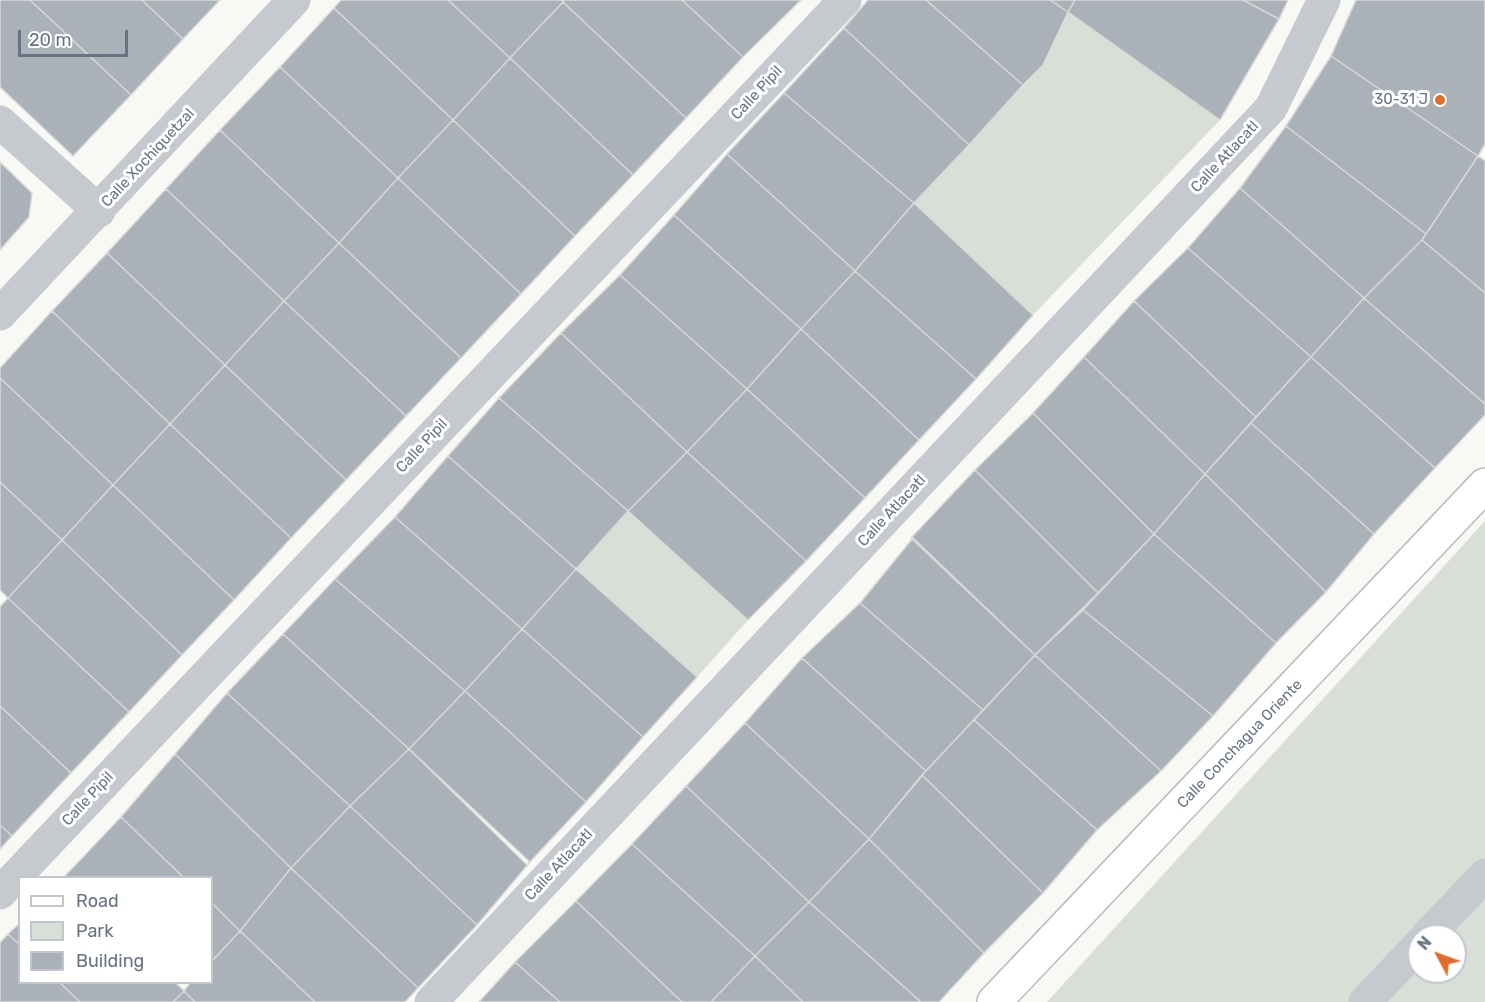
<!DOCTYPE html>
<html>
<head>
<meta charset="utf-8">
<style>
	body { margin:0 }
	#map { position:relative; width:1485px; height:1002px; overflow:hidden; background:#f8f8f5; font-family:Rubik,sans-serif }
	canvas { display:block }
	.legend { position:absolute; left:18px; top:876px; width:195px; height:108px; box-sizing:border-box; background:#fff; border:2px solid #c2c7cf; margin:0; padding:8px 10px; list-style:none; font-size:18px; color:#677486 }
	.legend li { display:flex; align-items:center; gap:12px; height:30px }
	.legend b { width:30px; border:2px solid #c2c7cf }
	.north { position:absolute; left:1407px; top:924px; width:60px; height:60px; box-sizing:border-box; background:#fff; border:2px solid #c2c7cf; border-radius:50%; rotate:311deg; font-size:16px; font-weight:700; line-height:24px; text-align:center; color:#677486 }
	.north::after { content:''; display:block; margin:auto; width:21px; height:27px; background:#e26d2b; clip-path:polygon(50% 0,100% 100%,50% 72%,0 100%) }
	.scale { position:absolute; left:18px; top:30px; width:110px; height:27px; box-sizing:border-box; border:3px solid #677486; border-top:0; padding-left:8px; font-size:18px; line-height:21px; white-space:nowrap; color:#677486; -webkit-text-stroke:4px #fff; paint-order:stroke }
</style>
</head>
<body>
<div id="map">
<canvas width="1485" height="1002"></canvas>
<ul class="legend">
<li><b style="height:8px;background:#fff"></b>Road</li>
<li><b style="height:16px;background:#d9dfd6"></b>Park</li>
<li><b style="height:16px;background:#aab1b8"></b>Building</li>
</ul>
<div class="north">N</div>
<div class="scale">20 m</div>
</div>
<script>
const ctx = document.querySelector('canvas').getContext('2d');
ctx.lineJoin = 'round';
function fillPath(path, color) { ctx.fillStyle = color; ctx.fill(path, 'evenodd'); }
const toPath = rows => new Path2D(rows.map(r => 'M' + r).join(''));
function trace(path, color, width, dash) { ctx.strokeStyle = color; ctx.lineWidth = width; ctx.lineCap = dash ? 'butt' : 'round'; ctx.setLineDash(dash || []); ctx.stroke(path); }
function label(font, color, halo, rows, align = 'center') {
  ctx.font = font + ' Rubik,sans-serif'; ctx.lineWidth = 6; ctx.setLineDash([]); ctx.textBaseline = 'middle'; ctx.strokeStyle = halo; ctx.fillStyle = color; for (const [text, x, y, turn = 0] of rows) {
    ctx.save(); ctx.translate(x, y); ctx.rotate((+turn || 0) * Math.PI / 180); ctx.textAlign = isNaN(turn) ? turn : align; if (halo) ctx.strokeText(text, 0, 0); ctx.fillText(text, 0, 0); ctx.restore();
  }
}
fillPath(toPath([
	[1068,12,1220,120,1033,315,914,203,1043,65],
	[628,511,748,620,697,677,576,569],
	[1485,521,1485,1002,1047,1002],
	[1419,936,1455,936,1455,972,1419,972]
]), '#d9dfd6');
const building = toPath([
	[0,0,30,0,131,95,73,156,0,87,0,0],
	[30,0,142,0,183,39,131,95,30,0],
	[142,0,220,0,183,39,142,0],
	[341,0,448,0,510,58,453,120,334,8,341,0],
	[448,0,561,0,563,2,510,58,448,0],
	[564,0,682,0,743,57,686,118,563,2,564,0],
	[682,0,801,0,743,57,682,0],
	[868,0,926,0,1023,85,969,145,844,28,868,0],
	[926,0,1050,0,1068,12,1043,65,1023,85,926,0],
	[1050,0,1075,0,1068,12,1050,0],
	[1075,0,1243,0,1279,19,1220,120,1068,12,1075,0],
	[1243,0,1288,0,1279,19,1243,0],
	[1356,0,1485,0,1485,144,1478,156,1331,56,1356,0],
	[563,2,686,118,633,175,510,58,563,2],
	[334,8,453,120,398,178,280,67,334,8],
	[844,28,969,145,914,203,784,93,844,28],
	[1331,56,1478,156,1426,234,1286,126,1331,56],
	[510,58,633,175,575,236,453,120,510,58],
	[280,67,398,178,339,243,220,130,280,67],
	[784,93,914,203,855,271,727,154,784,93],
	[453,120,575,236,521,294,398,178,453,120],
	[1286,126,1426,234,1422,240,1364,298,1240,188,1286,126],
	[220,130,339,243,284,301,166,189,220,130],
	[727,154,855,271,801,329,674,215,727,154],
	[1478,156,1485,161,1485,293,1422,240,1478,156],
	[0,162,32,193,29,217,0,250,0,162],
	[398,178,521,294,461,358,339,243,398,178],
	[1240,188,1364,298,1311,357,1188,248,1240,188],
	[166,189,284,301,225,365,107,253,166,189],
	[914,203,1033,315,976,379,855,271,914,203],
	[674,215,801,329,747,389,620,275,674,215],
	[1422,240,1485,293,1485,404,1364,298,1422,240],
	[339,243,461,358,406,416,284,301,339,243],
	[1188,248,1311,357,1256,417,1134,301,1188,248],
	[107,253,225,365,170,424,52,311,107,253],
	[855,271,976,379,919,440,801,329,855,271],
	[620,275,747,389,687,452,561,333,620,275],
	[1364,298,1485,404,1485,415,1435,468,1311,357,1364,298],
	[284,301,406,416,346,480,225,365,284,301],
	[1134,301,1256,417,1205,474,1084,357,1134,301],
	[52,311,170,424,113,485,0,378,0,368,52,311],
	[801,329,919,440,865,498,747,389,801,329],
	[561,333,687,452,628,511,499,398,561,333],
	[1084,357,1205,474,1154,534,1033,413,1084,357],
	[1311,357,1435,468,1374,534,1251,423,1311,357],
	[225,365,346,480,291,538,170,424,225,365],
	[0,378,113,485,62,540,0,482,0,378],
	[747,389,865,498,806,561,687,452,747,389],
	[499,398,628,511,576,569,448,456,499,398],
	[1033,413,1154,534,1098,593,975,470,1033,413],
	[1251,423,1374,534,1326,592,1205,474,1251,423],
	[170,424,291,538,234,600,113,485,170,424],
	[687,452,806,561,748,620,628,511,687,452],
	[448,456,576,569,522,629,395,517,448,456],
	[975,470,1098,593,1035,655,911,538,975,470],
	[1205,474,1326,592,1276,643,1154,534,1205,474],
	[0,482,62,540,8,598,0,590,0,482],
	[113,485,234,600,182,655,62,540,113,485],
	[395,517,522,629,465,691,335,579,395,517],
	[1154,534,1276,643,1213,716,1083,610,1154,534],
	[913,538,1035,655,983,710,860,603,913,538],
	[62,540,182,655,129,712,8,598,62,540],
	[576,569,697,677,643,737,522,629,576,569],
	[335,579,465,691,409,749,283,634,335,579],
	[8,598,129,712,71,773,0,706,0,607,8,598],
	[860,603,983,710,926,771,802,658,860,603],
	[1083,610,1213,716,1161,771,1035,655,1083,610],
	[522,629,643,737,586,802,465,691,522,629],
	[283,634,409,749,350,806,227,693,283,634],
	[1035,655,1161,771,1097,830,974,720,1035,655],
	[802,658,926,771,869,839,745,723,802,658],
	[465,691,586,802,527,865,409,749,465,691],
	[227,693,350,806,291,868,175,754,227,693],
	[0,706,71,773,12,836,0,825,0,706],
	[974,720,1097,830,1043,893,922,775,974,720],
	[745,723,869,839,809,902,686,786,745,723],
	[409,749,530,862,477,925,350,806,409,749],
	[175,754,291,868,240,931,212,903,212,878,184,878,121,817,175,754],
	[922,775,1043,893,984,953,869,839,922,775],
	[686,786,809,902,755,956,632,844,686,786],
	[350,806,477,925,418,988,291,868,350,806],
	[121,817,184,878,64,877,121,817],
	[0,825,12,836,0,849,0,825],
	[869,839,984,953,939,1002,921,1002,809,902,869,839],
	[632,844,755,956,711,1002,682,1002,576,901,632,844],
	[291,868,418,988,405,1002,315,1002,240,931,291,868],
	[576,901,682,1002,560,1002,515,962,576,901],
	[809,902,921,1002,803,1002,755,956,809,902],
	[212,903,240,931,212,961,212,903],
	[20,923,20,945,8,934,20,923],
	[240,931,315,1002,195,1002,184,991,191,982,212,982,212,961,240,931],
	[8,934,20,945,20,982,59,982,80,1002,0,1002,0,943,8,934],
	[755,956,803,1002,711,1002,755,956],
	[515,962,560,1002,479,1002,515,962],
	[59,982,175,982,184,991,173,1002,80,1002,59,982],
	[184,991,195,1002,173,1002,184,991]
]);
fillPath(building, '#aab1b8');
trace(building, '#d9dad8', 1.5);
const major = toPath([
	[994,1002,1485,485]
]);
trace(major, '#b9bcc1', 36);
trace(toPath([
	[0,122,99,211],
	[0,314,294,0],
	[0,893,845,0],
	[1427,936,1485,875],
	[431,1002,1271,108,1324,0],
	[1365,1002,1419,945]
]), '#c6c9cd', 33);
trace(major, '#fff', 33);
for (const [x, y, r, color] of [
	[1440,100,6,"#e26d2b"]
]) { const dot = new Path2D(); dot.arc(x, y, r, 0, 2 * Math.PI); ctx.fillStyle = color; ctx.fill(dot); trace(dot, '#fff', 2); }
label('15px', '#677486', '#fff', [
	["Calle Pipil",757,93,-47],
	["Calle Atlacatl",1225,157,-47],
	["Calle Xochiquetzal",148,158,-47],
	["Calle Pipil",422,446,-47],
	["Calle Atlacatl",892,511,-47],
	["Calle Conchagua Oriente",1240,744,-46],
	["Calle Pipil",88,799,-47],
	["Calle Atlacatl",559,865,-47]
]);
label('15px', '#677486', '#fff', [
	["30-31 J",1428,100]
], 'right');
</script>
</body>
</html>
